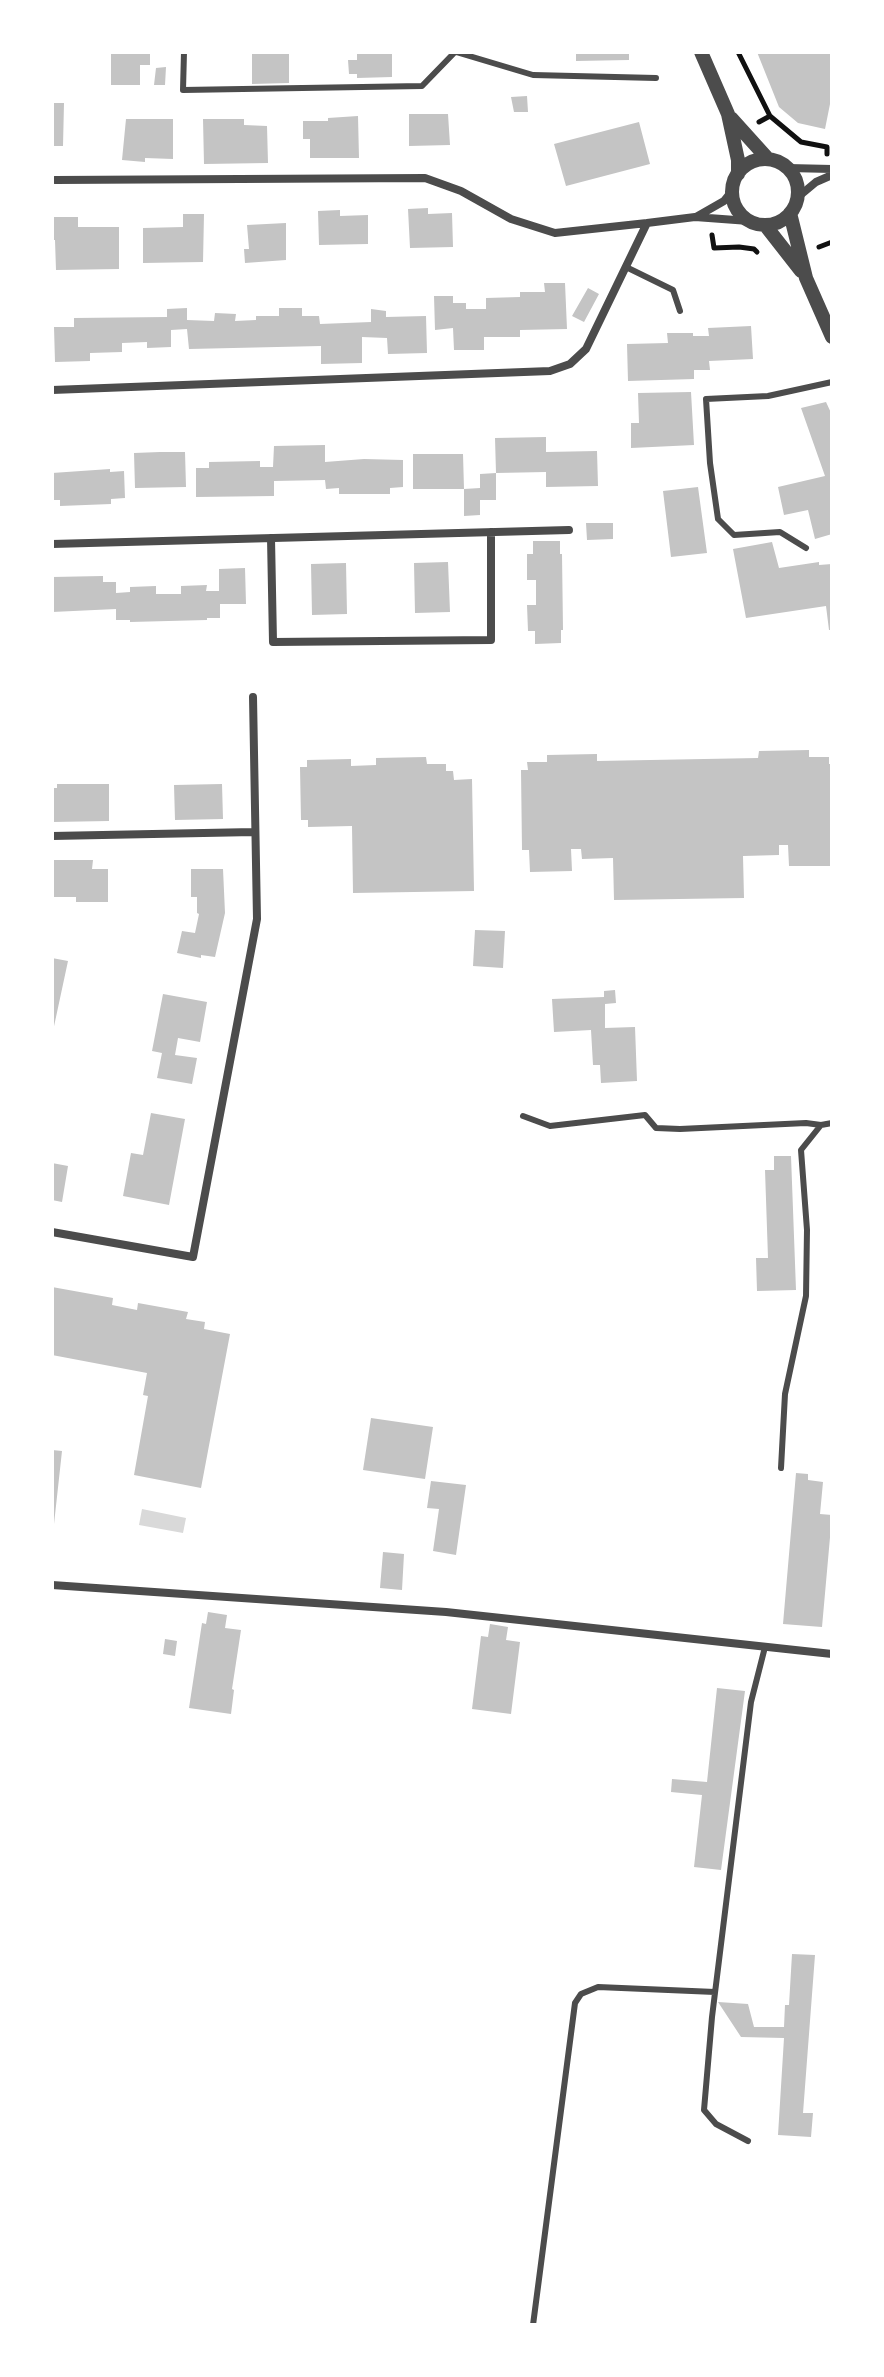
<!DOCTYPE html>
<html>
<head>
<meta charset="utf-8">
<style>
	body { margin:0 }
	#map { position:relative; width:884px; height:2377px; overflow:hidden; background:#fff; font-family:"Exo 2",sans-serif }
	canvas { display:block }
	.frame { position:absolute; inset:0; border:54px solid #fff; pointer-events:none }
</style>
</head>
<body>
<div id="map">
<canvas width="884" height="2377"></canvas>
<div class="frame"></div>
</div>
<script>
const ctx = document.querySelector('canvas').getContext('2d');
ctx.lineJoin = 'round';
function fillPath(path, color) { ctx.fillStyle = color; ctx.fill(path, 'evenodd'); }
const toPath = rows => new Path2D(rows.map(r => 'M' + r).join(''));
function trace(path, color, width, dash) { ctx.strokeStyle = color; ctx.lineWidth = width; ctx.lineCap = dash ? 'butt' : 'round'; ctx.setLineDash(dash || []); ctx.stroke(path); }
fillPath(toPath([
	[142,1509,186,1518,183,1533,139,1525]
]), '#d9d9d9');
fillPath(toPath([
	[111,52,150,52,150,65,140,65,140,85,111,85],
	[252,52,289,52,289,83,252,84],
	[357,52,392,52,392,77,357,78,357,74,349,74,348,60,357,60],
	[576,52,629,52,629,60,576,61],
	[757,52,832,52,832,94,825,129,798,123,779,107],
	[166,67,165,85,154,85,156,68],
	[527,96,528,112,514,112,511,97],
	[52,103,64,103,63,146,52,146],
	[409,114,448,114,450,145,409,146],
	[358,116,359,158,310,158,310,139,303,139,303,121,328,121,328,118],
	[126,119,173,119,173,159,145,158,145,162,122,160],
	[203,119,244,119,244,125,267,126,268,163,204,164],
	[639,122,650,164,566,186,554,144],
	[428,208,428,214,452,213,453,247,410,248,408,209],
	[340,210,340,216,368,215,368,244,319,245,318,211],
	[183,214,204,214,203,262,143,263,143,228,183,227],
	[52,217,78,217,78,227,119,227,119,269,56,270,55,240,52,240],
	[286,223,286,260,245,263,244,249,249,249,247,225],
	[544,283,565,283,567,329,520,330,520,337,484,337,484,350,454,350,453,328,435,330,434,296,453,296,453,303,466,303,466,309,486,309,486,298,520,297,520,292,545,292],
	[588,288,599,294,584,322,572,316],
	[187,308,187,320,214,321,215,313,236,314,235,321,256,320,256,316,279,316,279,308,302,308,302,316,319,316,320,324,371,322,371,309,386,311,386,317,426,316,427,353,388,354,387,338,362,337,362,363,321,364,321,346,189,349,187,329,171,330,171,347,147,348,147,342,122,343,122,352,90,353,90,361,55,362,54,327,74,327,74,318,167,317,167,309],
	[751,326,753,359,709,361,710,370,694,370,694,379,628,381,627,344,668,343,667,333,693,333,693,336,709,336,708,328],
	[691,392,694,445,631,448,631,423,639,423,638,393],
	[826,402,832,415,832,534,815,539,808,510,784,515,778,487,825,476,801,408],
	[546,437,546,452,597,451,598,486,546,487,546,472,496,473,496,500,480,500,480,515,464,516,464,489,480,488,480,474,496,473,495,438],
	[325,445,325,462,364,459,403,460,403,487,390,488,390,494,339,494,339,488,326,489,325,480,274,481,274,496,196,497,196,468,209,468,209,462,260,461,260,467,273,467,274,446],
	[160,452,185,452,186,487,135,488,134,453],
	[413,454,463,454,464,489,413,489],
	[110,469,110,472,124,471,125,498,111,499,111,504,60,506,60,500,52,500,52,473],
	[698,487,707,553,671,557,663,491],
	[586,523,613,523,613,539,587,540],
	[533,541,560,541,560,554,562,554,563,630,561,630,561,643,535,644,535,631,528,631,527,605,536,605,536,580,527,580,527,554,533,554],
	[772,542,779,568,819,562,819,565,832,564,832,630,829,630,826,606,746,618,733,549],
	[448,562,450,612,415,613,414,563],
	[346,563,347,614,312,615,311,564],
	[245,568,246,604,220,604,220,618,207,618,207,620,130,622,130,620,116,620,116,609,52,612,52,577,103,576,103,582,116,582,116,593,130,592,130,587,156,586,156,594,181,594,181,586,207,585,206,591,219,591,219,569],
	[809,750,809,757,829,757,829,764,832,764,831,866,789,866,788,845,779,845,779,855,743,856,744,898,614,900,613,858,582,859,581,849,571,849,572,871,530,872,529,850,522,850,521,770,528,770,527,762,547,762,547,755,597,754,597,761,758,758,759,751],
	[426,757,427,764,446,764,446,771,453,771,454,780,472,779,474,891,353,893,352,826,308,827,308,820,301,820,300,767,307,767,307,760,351,759,351,766,376,765,376,758],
	[57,784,109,784,109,821,52,822,52,788,57,788],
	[222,784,223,819,175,820,174,785],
	[52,860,93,860,92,869,108,869,108,902,76,902,76,897,52,897],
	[191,869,223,869,225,913,215,957,201,955,201,958,177,953,182,931,195,933,199,914,197,913,197,897,191,897],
	[475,930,505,931,503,968,473,966],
	[52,958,68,961,53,1031,52,1031],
	[615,990,616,1003,605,1004,605,1028,635,1027,637,1081,601,1083,600,1065,593,1065,591,1030,554,1032,552,999,604,997,604,991],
	[163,994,207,1002,200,1042,178,1038,175,1055,197,1058,192,1084,157,1078,162,1053,152,1051],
	[151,1113,185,1119,169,1205,123,1196,131,1153,143,1155],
	[774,1156,791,1156,796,1290,757,1291,756,1258,768,1258,765,1170,774,1170],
	[52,1163,68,1166,62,1202,52,1200],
	[52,1287,113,1298,112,1305,137,1310,138,1303,188,1312,186,1319,205,1322,204,1329,230,1334,201,1488,134,1475,148,1396,143,1395,147,1373,52,1355],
	[371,1418,433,1427,425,1479,363,1470],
	[52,1450,62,1451,54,1524,52,1524],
	[796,1473,808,1474,808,1480,823,1482,820,1514,832,1515,822,1627,783,1624],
	[431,1481,466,1485,456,1555,433,1551,439,1509,427,1508],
	[383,1552,404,1554,402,1590,380,1588],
	[208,1612,227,1615,225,1628,241,1630,232,1689,234,1690,231,1714,189,1708,202,1623,206,1624],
	[490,1624,508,1627,506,1640,520,1642,511,1714,472,1709,481,1636,488,1637],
	[165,1639,177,1641,175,1656,163,1654],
	[717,1688,745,1691,721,1870,694,1867,702,1795,671,1792,672,1779,707,1782],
	[792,1954,815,1955,803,2113,813,2113,811,2137,778,2135,784,2038,741,2037,718,2002,748,2004,754,2027,784,2027,785,2005,789,2005]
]), '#c4c4c4');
trace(toPath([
	[738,52,770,116],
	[759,122,770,116,801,142,827,147,827,154],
	[712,235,714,248,739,247,754,249,757,252],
	[819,247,832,242]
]), '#111', 5);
trace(toPath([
	[184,52,183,90,422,86,455,52],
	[456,52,533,75,656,78],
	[626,267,673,290,680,311],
	[806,548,780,532,734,535,718,519,710,463,706,399,768,396,832,382],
	[523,1116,550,1126,645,1115,656,1128,680,1129,806,1123,821,1125],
	[781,1468,785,1394,806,1296,807,1230,801,1150,821,1125,832,1123],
	[748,2141,716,2124,704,2110,712,2017,751,1702,765,1647],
	[533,2325,575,2003,581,1994,598,1987,715,1992]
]), '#4c4c4c', 6);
trace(toPath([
	[788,168,832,169],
	[55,180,425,178,461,191,511,219,555,233,647,223],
	[798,197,816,182,832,175],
	[696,217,724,201,732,191],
	[52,390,550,371,570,364,586,349,647,223,695,217,749,221],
	[271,538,273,642,491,640,491,532],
	[52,544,569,530],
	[52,836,254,832],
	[52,1232,193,1257,257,919,253,697],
	[52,1585,446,1612,832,1654]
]), '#4c4c4c', 8);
trace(toPath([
	[701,52,728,114,738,160,738,174],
	[731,118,768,159],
	'732 192a33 33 0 1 1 66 0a33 33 0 1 1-66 0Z',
	[790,213,806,278,832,337],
	[765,225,801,271]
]), '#4c4c4c', 14);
</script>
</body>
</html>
